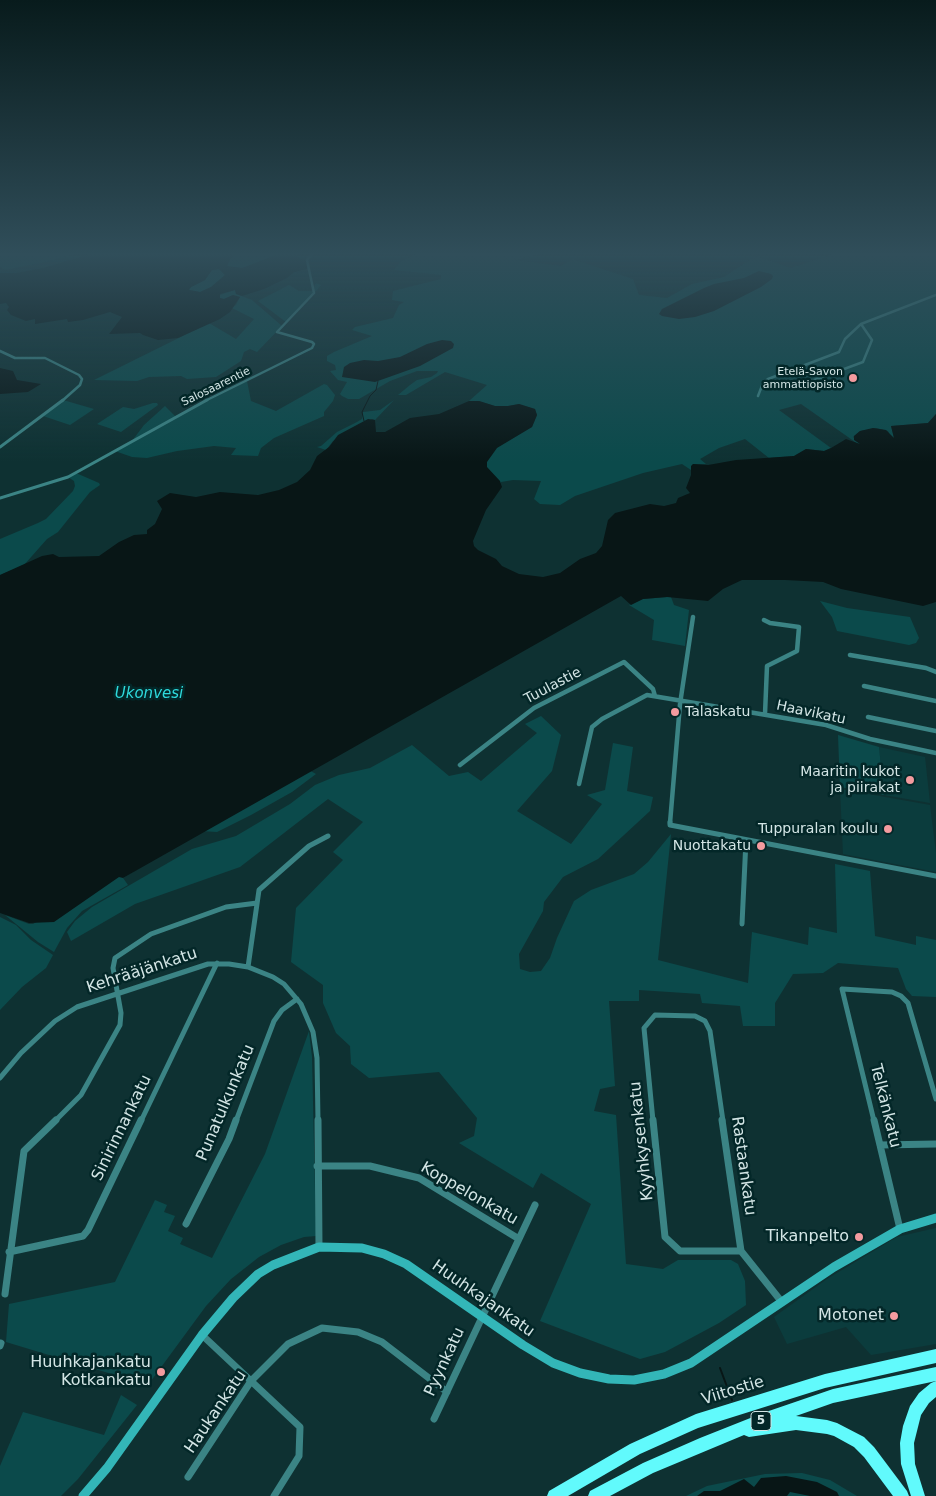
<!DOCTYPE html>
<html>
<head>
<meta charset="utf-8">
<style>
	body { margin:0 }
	canvas { display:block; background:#0e3132 }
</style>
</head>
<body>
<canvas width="936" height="1496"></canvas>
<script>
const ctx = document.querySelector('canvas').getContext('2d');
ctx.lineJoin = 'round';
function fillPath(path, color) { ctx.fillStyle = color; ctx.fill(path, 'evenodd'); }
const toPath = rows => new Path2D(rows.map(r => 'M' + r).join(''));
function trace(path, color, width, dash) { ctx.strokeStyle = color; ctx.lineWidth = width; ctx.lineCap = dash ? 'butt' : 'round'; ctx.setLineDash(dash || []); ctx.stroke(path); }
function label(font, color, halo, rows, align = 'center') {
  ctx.font = font + ' "DejaVu Sans",sans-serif'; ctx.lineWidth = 5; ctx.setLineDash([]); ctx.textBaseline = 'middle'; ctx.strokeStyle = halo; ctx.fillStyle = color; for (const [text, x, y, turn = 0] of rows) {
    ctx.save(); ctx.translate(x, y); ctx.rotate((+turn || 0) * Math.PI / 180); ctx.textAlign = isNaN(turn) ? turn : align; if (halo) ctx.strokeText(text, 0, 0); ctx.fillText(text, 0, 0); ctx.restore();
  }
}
fillPath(toPath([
	[879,747,925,757,930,803,884,795],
	[840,789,930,805,936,853,936,872,843,854],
	[936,1228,936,1344,871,1355,846,1327,787,1344,774,1317,827,1279,897,1237]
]), '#0b3c3d');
fillPath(toPath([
	[0,253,77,253,45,262,5,270,0,267],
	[236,253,277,253,269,258,242,268,227,267,230,259],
	[418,253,541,253,515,260,561,266,572,259,633,279,639,295,667,298,692,284,724,277,756,256,791,268,836,253,936,253,936,414,928,423,891,426,894,438,890,436,888,431,876,428,860,431,853,437,860,443,858,444,801,404,779,410,831,448,824,451,806,449,794,456,769,458,745,439,719,448,700,459,706,464,693,464,691,470,682,464,643,473,575,496,560,505,540,504,534,499,541,481,513,480,501,482,499,489,485,492,485,496,480,495,479,488,484,484,477,481,478,477,481,475,479,473,469,472,456,474,455,467,447,468,445,466,447,464,437,461,439,458,436,455,436,451,441,449,445,442,462,435,495,438,503,442,499,446,532,427,537,415,535,409,519,404,508,406,495,406,479,401,469,401,487,385,445,372,406,395,398,395,410,385,417,380,431,377,437,373,438,371,417,371,390,381,359,399,348,399,342,396,340,394,347,382,338,380,330,371,336,370,335,365,327,361,327,356,334,352,372,336,352,330,355,327,393,318,399,305,404,302,392,300,393,291,441,279,441,275,394,270,401,261],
	[219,269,225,275,211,287,200,292,189,290,191,287,205,280,212,270],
	[316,283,321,285,318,289,286,322,258,301,289,285,299,291,312,291],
	[235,290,236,294,252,300,282,326,257,352,250,349,244,352,241,361,216,377,187,379,181,376,149,377,137,381,94,380,209,323,236,339,254,319,232,308,236,305,240,297,233,295,224,299,220,298,220,295],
	[247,381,251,401,276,411,324,384,327,385,335,395,333,401,324,412,324,416,274,438,261,448,258,456,231,455,236,448,214,446,177,451,147,458,132,457,115,451,132,441,144,425,165,406,176,417],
	[63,400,94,409,70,425,43,416],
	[394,400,375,420,372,419,333,441,326,450,317,447,321,446,337,432,357,422,362,419,363,412,380,410],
	[153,403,157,403,158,405,121,432,97,424,123,407,134,409],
	[76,473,99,483,100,485,90,492,58,532,47,539,24,565,0,575,0,539,38,523,46,519,73,491,75,486,74,481,68,477],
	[667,597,671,597,674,605,689,610,685,646,652,640,654,620,629,605,643,599],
	[820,601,847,608,910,617,919,638,916,643,909,645,837,631,832,617],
	[541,716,561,735,552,771,517,811,571,844,602,804,587,795,605,790,613,743,633,747,627,791,653,797,650,811,598,859,563,877,544,902,543,911,519,954,520,969,530,972,541,971,550,958,557,938,574,901,591,890,634,874,648,862,671,834,658,960,748,983,752,932,808,945,809,927,837,933,835,864,870,871,875,936,916,945,916,936,936,940,936,997,912,996,906,989,898,968,838,963,823,973,793,974,775,1003,775,1026,743,1026,740,1006,702,1003,700,994,639,990,639,1001,609,1001,615,1086,600,1089,594,1111,616,1115,626,1264,663,1269,678,1260,731,1260,738,1264,745,1281,746,1305,719,1323,665,1352,640,1359,540,1321,591,1204,541,1173,533,1188,459,1143,474,1136,477,1118,439,1072,369,1078,351,1064,350,1046,336,1033,323,1003,323,985,291,962,296,908,343,860,333,852,363,822,328,799,240,867,135,904,71,941,67,932,75,921,92,907,192,849,236,836,290,804,315,785,339,775,370,768,412,745,449,776,468,772,481,781,537,733,525,724],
	[838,735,879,747,884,795,840,787],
	[307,769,316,774,292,792,251,815,217,832,201,831,123,878,128,885,82,911,67,928,54,952,38,942,5,915,29,924,33,924],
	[0,917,16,925,31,940,53,955,46,968,22,987,0,1010],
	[309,1031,312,1057,316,1236,304,1237,281,1245,259,1257,231,1279,206,1306,148,1385,6,1342,9,1304,115,1282,155,1200,167,1205,164,1212,175,1216,168,1231,183,1238,180,1244,212,1258,265,1154],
	[121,1395,137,1405,78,1479,61,1496,0,1496,0,1466,23,1412,104,1435],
	[802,1473,830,1480,857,1496,686,1496,707,1486,765,1474]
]), '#0b4a4b');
fillPath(toPath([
	[95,253,236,253,230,259,227,266,242,268,269,258,277,253,298,253,295,256,306,261,307,267,307,269,294,272,287,278,264,289,242,296,236,294,235,290,220,294,220,298,224,299,233,295,240,297,230,312,220,319,178,338,158,340,143,335,140,333,109,334,122,317,110,312,83,320,68,322,67,319,35,324,35,319,26,321,11,315,7,310,9,307,6,303,0,304,0,273,16,273,43,268],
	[219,269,225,275,211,287,200,292,189,290,191,287,205,280,212,270],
	[759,271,771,274,773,276,772,279,761,287,714,311,695,317,679,319,662,316,659,314,662,309,704,288,714,284,744,278],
	[442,340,451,341,454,344,453,348,420,366,375,382,342,377,344,367,350,363,364,360,378,361,400,357,427,344],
	[0,368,13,371,17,380,41,384,28,392,0,394],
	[469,401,479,401,495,406,508,406,519,404,535,409,537,415,532,427,497,448,487,462,487,467,500,481,502,487,486,510,473,541,474,546,478,550,496,559,502,566,519,574,543,577,560,573,580,559,596,553,602,546,608,520,615,513,650,504,664,506,676,503,678,498,690,493,686,488,691,475,691,466,693,464,708,465,736,460,794,456,806,449,824,451,831,448,846,439,860,444,854,440,854,436,860,431,873,428,886,430,894,438,891,426,928,423,936,414,936,602,923,606,841,589,823,582,785,580,742,580,723,589,708,601,667,597,643,599,631,605,621,596,123,878,119,877,54,922,29,923,0,913,0,575,42,556,53,554,59,557,99,556,119,542,134,535,147,534,147,530,155,524,162,509,157,501,170,493,196,497,220,492,258,495,279,490,297,482,310,470,317,456,329,447,338,435,368,419,375,420,376,432,385,432,410,418,439,414],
	[786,1476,817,1482,837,1492,839,1496,810,1496,790,1492,787,1496,697,1496,704,1491,720,1491,744,1479,754,1487,761,1478]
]), '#081616');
trace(toPath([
	[364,421,362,412,370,396,376,390,378,381]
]), '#081616', 1);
trace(toPath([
	[720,1368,732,1400]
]), '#081616', 2);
trace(toPath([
	[0,351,15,358,45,358,79,375,82,379,80,385,62,401],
	[809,382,863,362,872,340,861,324],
	[758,396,763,383,768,379,839,352,845,339,861,324,936,295],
	[205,401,312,348,314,344,312,342,277,332,314,293,307,260,312,253]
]), '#3b8485', 2.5);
trace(toPath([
	[0,447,63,400],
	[0,498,68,477,207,400]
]), '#3b8485', 3);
trace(toPath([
	[764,620,770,623,799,627,797,651,767,666,765,714],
	[850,655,926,668,936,672],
	[864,686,936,701],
	[868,717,936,731],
	[460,765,534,708,624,662,653,689,655,696],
	[579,784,592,727,602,719,647,695,826,725,870,739,936,753],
	[670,823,680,704,693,617]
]), '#3b8485', 4.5);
trace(toPath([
	[670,822,670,825,936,876],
	[742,924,746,840],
	[248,967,259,890,309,846,328,836],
	[0,1078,21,1053,55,1021,77,1007,208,964,229,964,248,967,273,977,284,984,301,1004,313,1032,317,1058,318,1121],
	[55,1121,81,1095,120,1025,121,1013,113,968,115,958,151,934,226,907,257,903],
	[141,1121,217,963],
	[236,1121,274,1021,282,1010,297,999],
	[653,1121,644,1028,655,1015,695,1016,705,1021,710,1031,723,1121],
	[874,1121,842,989,892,992,901,996,908,1003,936,1099]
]), '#3b8485', 5);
trace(toPath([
	[318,1120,319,1247],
	[653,1120,665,1237,680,1251,741,1251],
	[722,1120,741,1251],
	[874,1120,900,1229],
	[880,1145,936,1144],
	[317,1166,370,1166,419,1178,519,1239],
	[186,1224,229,1139,236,1120],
	[741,1251,781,1301],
	[9,1252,83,1236,88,1230,141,1120],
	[5,1294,24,1151,56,1120],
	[202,1335,300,1427,299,1456,274,1496],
	[0,1346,1,1343],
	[434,1419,535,1205],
	[188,1477,251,1381,288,1344,322,1328,358,1332,382,1342,447,1392]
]), '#3b8485', 7);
trace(toPath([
	[83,1496,107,1468,202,1335,233,1298,258,1274,273,1265,319,1247,362,1248,384,1254,406,1264,523,1345,553,1363,580,1373,609,1379,634,1380,664,1374,691,1363,834,1267,900,1229,936,1218]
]), '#33b6b8', 9);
fillPath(toPath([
	[936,1349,936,1363,825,1388,698,1428,640,1454,568,1496,547,1496,549,1491,630,1444,696,1414,825,1374,936,1349],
	[936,1367,936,1381,833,1403,796,1416,827,1420,837,1423,864,1437,874,1447,907,1491,909,1496,893,1496,864,1457,854,1447,834,1436,827,1434,796,1430,749,1437,744,1435,653,1473,610,1496,588,1496,590,1491,643,1463,700,1438,763,1413,833,1389,936,1367],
	[936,1381,936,1397,929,1403,921,1415,914,1443,915,1464,925,1496,911,1496,901,1464,900,1443,903,1426,910,1406,919,1393,931,1383,936,1381]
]), '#61fafc');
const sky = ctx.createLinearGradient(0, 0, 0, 462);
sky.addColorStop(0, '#081b1c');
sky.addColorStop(0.55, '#304e5a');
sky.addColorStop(1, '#304e5a00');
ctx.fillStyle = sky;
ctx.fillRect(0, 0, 936, 462);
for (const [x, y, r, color] of [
	[853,378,5,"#f49b9f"],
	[675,712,5,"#f49b9f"],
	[910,780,5,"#f49b9f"],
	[888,829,5,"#f49b9f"],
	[761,846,5,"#f49b9f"],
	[859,1237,5,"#f49b9f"],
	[894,1316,5,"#f49b9f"],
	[161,1372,5,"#f49b9f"]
]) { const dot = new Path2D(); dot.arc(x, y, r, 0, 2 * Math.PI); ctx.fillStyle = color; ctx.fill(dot); trace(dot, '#032728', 2); }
label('11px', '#d3e5e5', '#032728', [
	["Etelä-Savon",843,372],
	["ammattiopisto",843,385]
], 'right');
label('11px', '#d3e5e5', '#032728', [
	["Salosaarentie",216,387,-26]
]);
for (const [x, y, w] of [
	[761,1421,20]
]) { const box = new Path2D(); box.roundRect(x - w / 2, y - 9.5, w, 19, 4); ctx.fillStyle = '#032728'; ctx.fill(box); trace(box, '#d3e5e5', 1); }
label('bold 12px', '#d3e5e5', null, [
	["5",761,1421]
]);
label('14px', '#d3e5e5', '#032728', [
	["Tuulastie",553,686,-28],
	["Haavikatu",811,713,12]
]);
label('14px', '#d3e5e5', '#032728', [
	["Talaskatu",685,712,"left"],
	["Maaritin kukot",900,772],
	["ja piirakat",900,788],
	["Tuppuralan koulu",878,829],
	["Nuottakatu",751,846]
], 'right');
label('italic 15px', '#2edadc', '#032728', [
	["Ukonvesi",149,694]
]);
label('16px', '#d3e5e5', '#032728', [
	["Kehrääjänkatu",142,971,-18],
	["Punatulkunkatu",226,1103,-67],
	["Telkänkatu",885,1106,76],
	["Sinirinnankatu",122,1128,-64],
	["Kyyhkysenkatu",642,1141,-96],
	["Rastaankatu",743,1166,82],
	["Koppelonkatu",469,1194,30],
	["Huuhkajankatu",483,1299,35],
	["Pyynkatu",445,1362,-65],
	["Viitostie",733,1391,-17],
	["Haukankatu",216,1412,-56]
]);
label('16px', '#d3e5e5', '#032728', [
	["Tikanpelto",849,1237],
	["Motonet",884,1316],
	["Huuhkajankatu",151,1363],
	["Kotkankatu",151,1381]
], 'right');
</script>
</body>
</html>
